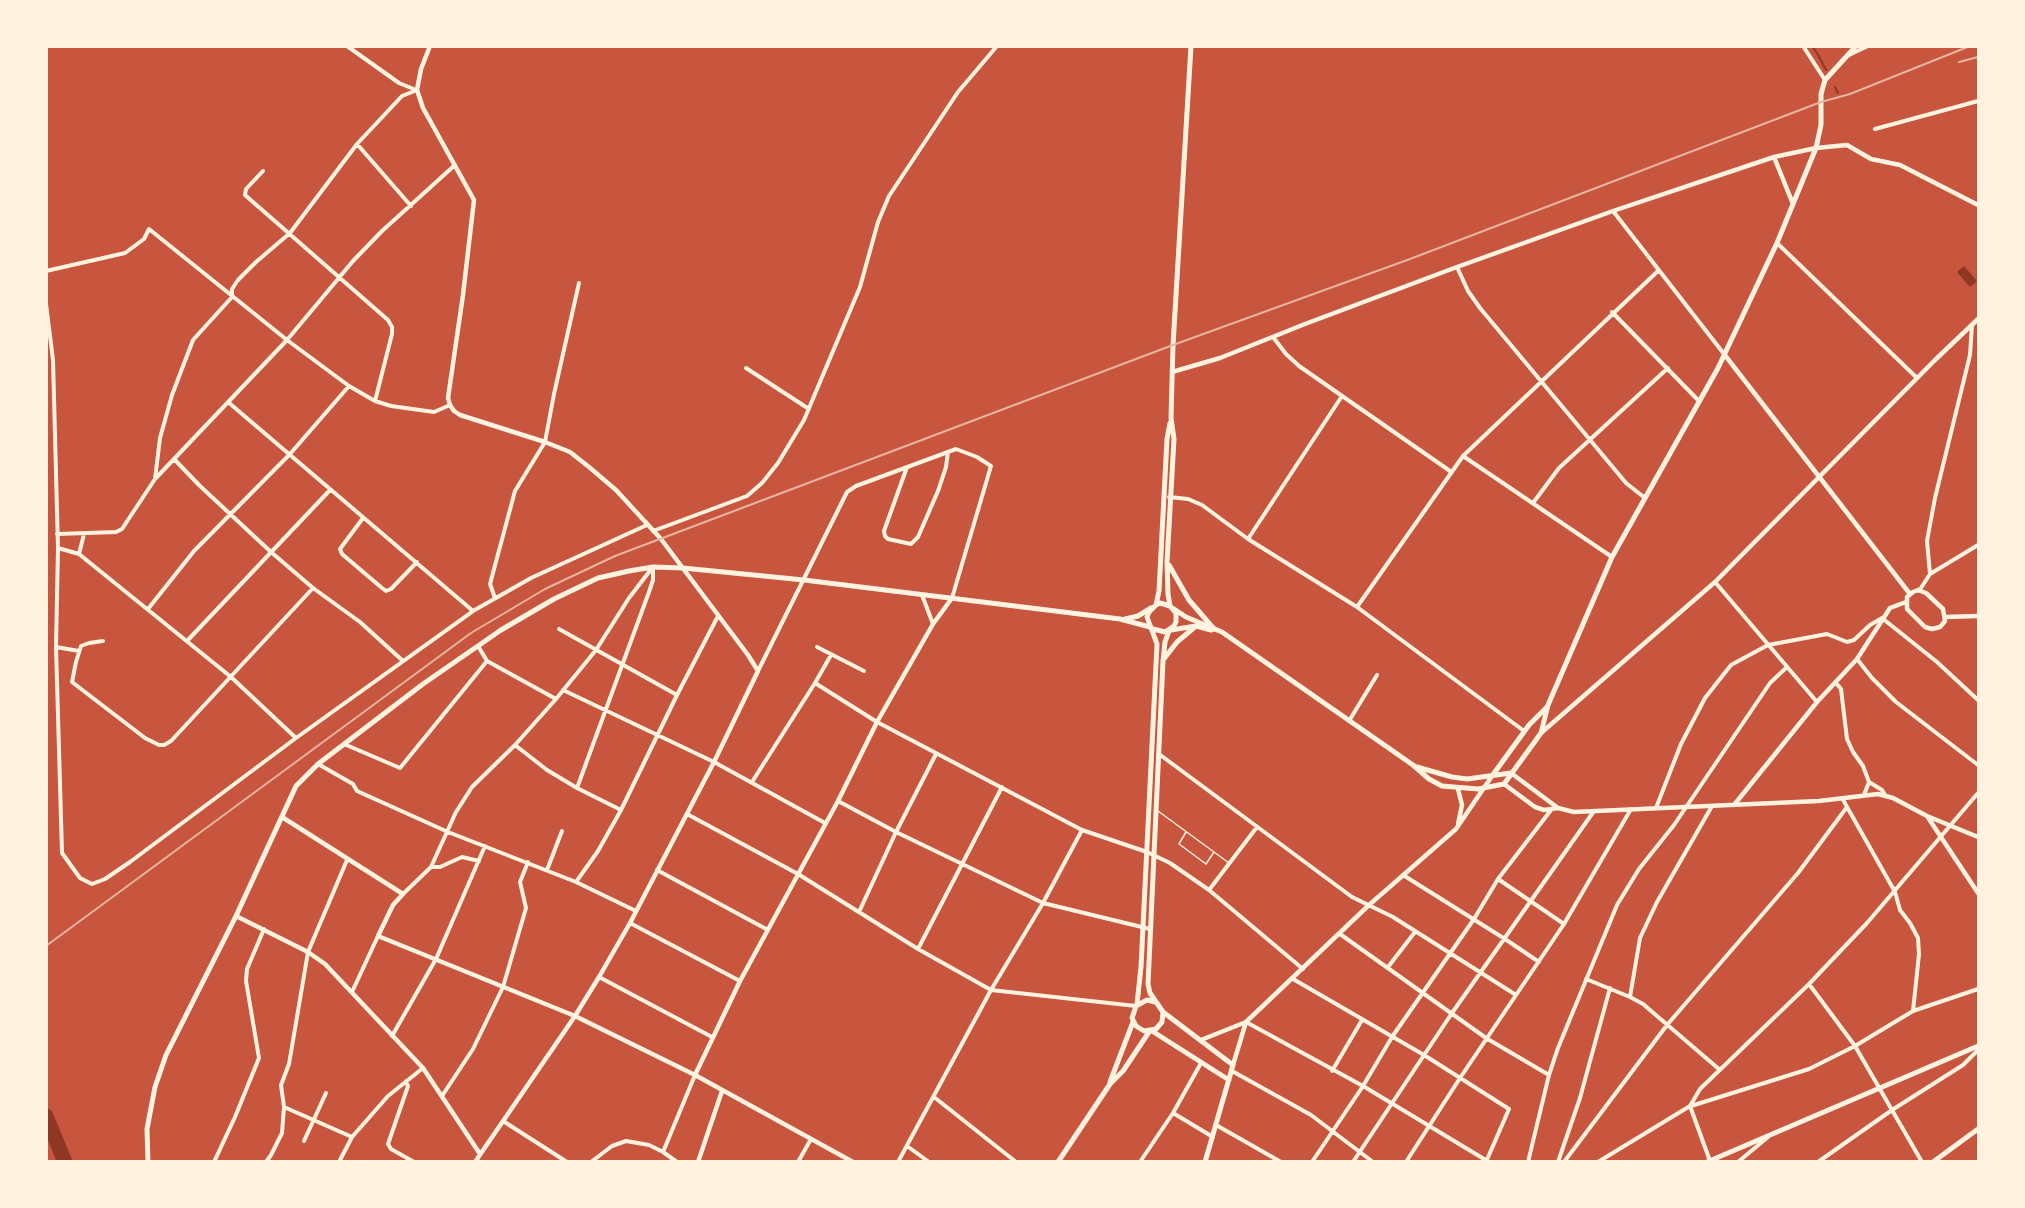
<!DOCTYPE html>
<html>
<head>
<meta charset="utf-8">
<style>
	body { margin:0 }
	#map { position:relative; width:2025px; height:1208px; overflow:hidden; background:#c8553d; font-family:Lora,serif }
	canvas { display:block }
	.frame { position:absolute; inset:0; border:48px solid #fff3e0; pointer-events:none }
</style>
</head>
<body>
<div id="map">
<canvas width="2025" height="1208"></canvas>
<div class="frame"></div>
</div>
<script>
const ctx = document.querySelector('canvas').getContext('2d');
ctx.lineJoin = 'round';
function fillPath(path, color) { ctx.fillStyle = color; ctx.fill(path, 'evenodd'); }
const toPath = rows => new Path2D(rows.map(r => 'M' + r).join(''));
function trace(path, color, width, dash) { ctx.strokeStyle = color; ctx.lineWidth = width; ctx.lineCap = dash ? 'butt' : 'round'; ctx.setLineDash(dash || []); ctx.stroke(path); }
fillPath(toPath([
	[1964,266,1977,281,1970,287,1957,272]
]), '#8f3625');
trace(toPath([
	[1812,46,1817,53,1826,70],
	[1835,87,1838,93]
]), '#8f3625', 2);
trace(toPath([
	[46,1116,65,1162]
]), '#8f3625', 15);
trace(toPath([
	[1158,811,1229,863],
	[1186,832,1179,844,1206,864,1214,852]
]), '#fff3e0', 1.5);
trace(toPath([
	[347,46,399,83,416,90],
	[1803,46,1825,80],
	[1849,55,1868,46],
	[1875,129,1978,101],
	[357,144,411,206],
	[263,171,246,189,245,195,388,320,392,327,392,334,375,401],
	[1613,211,1724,354],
	[1777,243,1917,378],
	[1457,267,1468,291,1480,308,1626,483,1645,498],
	[46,271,125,253,144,239,149,229,287,340,349,386,375,401,391,406,434,412,450,405],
	[46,304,53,360,58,548,56,647,62,853,80,878,92,884,105,879,130,862,296,738,473,611,531,578,647,525],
	[1612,312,1698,400],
	[1273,337,1286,354,1299,366,1450,471],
	[746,368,809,409],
	[228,402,473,611],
	[1463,456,1612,557],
	[174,459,200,486,271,552,313,588,360,622,403,661],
	[907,467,884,531,885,536,888,539,911,544,918,537,938,491,946,467,948,452],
	[155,479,160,438,172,395,193,340,232,297,232,289,238,280,256,262,290,233,357,144,402,96,417,90],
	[1169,497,1188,499,1202,505,1248,539,1357,607,1524,731],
	[1533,503,1559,468,1668,368],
	[363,518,340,549,342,554,382,588,386,591,391,589,417,562],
	[653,531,747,496,762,483,778,463,804,420,860,287,878,222,889,196,958,92,997,46],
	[57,534,116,532,122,529,155,479,287,340,353,261,382,231,455,165],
	[1248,539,1342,396],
	[58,548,79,554,231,677,296,738],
	[79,554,84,534],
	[1930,574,1927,541,1935,498,1970,355,1972,325],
	[1715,582,1817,702],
	[1919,591,1930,574,1978,545],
	[922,595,933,624],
	[495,598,490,584,515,491,545,442,554,394,579,283],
	[1357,607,1463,456,1659,270],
	[148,609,194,551,290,454,349,386],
	[559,629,677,695],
	[103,641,89,643,81,646,76,662,72,682,145,738,159,745,164,745,171,741,313,588],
	[187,641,330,490],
	[478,646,487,661,556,699],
	[56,647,79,651],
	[817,647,864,671],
	[1857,659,1872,678,1896,702,1978,765],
	[758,671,847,492,856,486,956,449,977,457,991,466,952,598],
	[815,683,877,722,1082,830,1147,852,1170,863,1209,890,1303,969],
	[1836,683,1841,689,1847,739,1853,752,1863,766,1869,782,1864,795],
	[563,690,714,762,825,823],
	[1349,721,1377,675],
	[344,744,400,768,487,661],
	[515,745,547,770,577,788,621,810],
	[1159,754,1352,897,1393,917,1516,995],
	[318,764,353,784,357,791,448,832,576,882,636,911],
	[752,782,815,683,831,655],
	[1869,782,1882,790,1885,795],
	[577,788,649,592,653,580,653,568],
	[1842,798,1895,892,1900,910,1910,923,1918,938,1919,954,1913,1011],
	[838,801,896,832,1043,903,1150,929],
	[1656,808,1681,744,1705,698,1731,665,1768,645,1827,634,1847,642,1854,640,1870,625,1882,618,1937,662,1978,700],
	[687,814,798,874,918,949,991,990,1136,1006],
	[431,867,440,867,462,857,479,861],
	[547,870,562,831],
	[657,870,768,930],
	[1403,875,1505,939,1539,962],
	[1498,879,1564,924],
	[576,882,598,851,621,810,677,695,718,616],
	[1209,890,1257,827],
	[403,894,431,867,456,812,472,787,515,745,556,699,596,650,629,598,652,568],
	[859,912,896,832,936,754],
	[630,923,740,981],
	[1340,934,1486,1038,1549,1075],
	[918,949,1002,787],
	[1388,967,1415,932],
	[599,977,712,1037],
	[1293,979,1424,1055,1509,1109,1486,1162],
	[1586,979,1630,997,1643,1004,1720,1070],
	[1809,984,1855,1046,1922,1162],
	[352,992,378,936],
	[1630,997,1640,938,1657,902,1712,806],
	[1246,1022,1363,1086,1489,1162],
	[392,1036,436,959,485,846],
	[1232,1071,1311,1115,1373,1162],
	[1332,1071,1362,1020],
	[406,1081,408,1086,388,1144,391,1149,414,1162],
	[442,1096,473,1049,503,987,526,908,520,882,528,862],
	[934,1097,1016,1162],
	[1690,1106,1710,1161],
	[1691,1106,1809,1069,1855,1046,1913,1011,1978,989],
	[284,1107,352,1137],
	[1173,1113,1213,1137],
	[503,1121,567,1162],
	[1216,1125,1281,1162],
	[304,1141,326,1093],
	[907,1146,929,1162],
	[214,1162,235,1117,259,1058,246,981,247,969,264,929],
	[266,1162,271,1155,282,1133,284,1107,281,1085,289,1064,308,952,347,860],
	[339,1162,352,1137,388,1096,423,1068],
	[591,1162,612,1146,626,1141,649,1145,663,1152],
	[677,1162,663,1152,695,1075],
	[798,1162,811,1139],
	[898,1162,991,990,1043,903,1082,830],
	[1140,1162,1173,1113,1201,1063],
	[1312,1162,1363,1086,1392,1037,1474,919,1498,879,1551,810],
	[1353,1162,1452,1013,1594,811],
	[1406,1162,1460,1078,1564,924,1631,809],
	[1528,1162,1549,1075,1558,1048,1617,905,1639,869,1674,825,1770,683,1787,667],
	[1558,1162,1580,1098,1610,988],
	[1564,1162,1667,1025,1798,873,1847,807],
	[1598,1162,1690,1106,1700,1089,1809,984,1867,923,1978,793],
	[1738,1162,1768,1137],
	[1818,1162,1892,1110,1963,1065,1978,1050]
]), '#fff3e0', 4);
trace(toPath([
	[430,46,421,69,417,90,423,108,474,200,463,295,448,398,450,405,454,411,460,415,545,442,570,452,589,467,616,490,661,539,748,655,758,671,714,762,630,923,599,977,575,1016,475,1162],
	[1774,157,1793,204],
	[1724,354,1910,594],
	[1172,372,1220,358,1305,324,1457,267,1613,211,1774,157,1816,148,1847,145,1871,159,1900,165,1978,205],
	[1918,590,1926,593,1943,609,1945,621,1940,627,1932,629,1925,627,1907,609,1907,597,1913,592,1918,590],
	[1945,617,1978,616],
	[1541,733,1715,582,1935,360,1978,319],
	[1511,773,1558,808,1574,812,1819,801,1878,794,1893,798,1927,816,1978,837],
	[1504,784,1535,807,1544,810,1558,808],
	[1734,805,1817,702,1857,659,1890,608,1906,602],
	[1927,816,1978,893],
	[282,817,403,894,393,905,378,936,575,1016,695,1075,853,1162],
	[1458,824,1462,805,1458,789],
	[236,916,308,952,325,964,423,1068,480,1154],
	[1201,1040,1246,1022,1369,905,1456,829,1492,776],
	[1233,1065,1246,1022],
	[695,1075,740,981,838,801,877,722,933,624,952,598],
	[698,1162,722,1091]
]), '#fff3e0', 4.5);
trace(toPath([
	[1174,609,1186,617,1222,632,1413,765,1429,779,1442,786,1478,789,1504,784,1541,733,1548,705,1612,557,1718,368,1777,243,1816,148,1821,125,1821,94,1825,80,1856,46],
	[1125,619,1138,616,1151,608],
	[1171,630,1196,626,1211,630],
	[1417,767,1452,777,1467,779,1511,773],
	[1492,776,1529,725,1547,707],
	[1110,1082,1133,1022],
	[148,1162,147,1129,155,1087,166,1055,236,916,296,786,318,764,423,684,501,630,554,599,598,578,629,571,653,567,683,568,804,580,1120,619,1150,627],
	[1058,1162,1110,1084,1123,1071,1149,1032]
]), '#fff3e0', 5);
trace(toPath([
	[1169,565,1189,600,1214,629],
	[1156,605,1159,591,1167,439,1170,423],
	[1170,606,1168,594,1167,562,1174,439,1171,418,1173,345,1191,46],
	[1169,631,1165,642,1163,661,1148,984,1150,993,1163,1012,1233,1065,1205,1162],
	[1163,660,1177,642,1196,626],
	[1155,1002,1147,1000,1136,1006,1132,1018,1136,1026,1144,1031,1156,1029,1162,1022,1163,1012],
	[1137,1004,1141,967,1157,644,1147,617,1149,612,1156,605,1160,603,1170,606,1176,613,1176,622,1174,626,1165,632,1153,629],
	[1152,1031,1229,1080],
	[1707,1162,1978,1046],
	[1933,1162,1978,1129]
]), '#fff3e0', 5);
trace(toPath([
	[1914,47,1915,46],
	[1959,62,1978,57],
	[46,946,471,633,545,589,615,556,1173,345,1410,259,1821,102,1850,94,1970,46]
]), '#e9b49f', 2);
</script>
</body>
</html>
